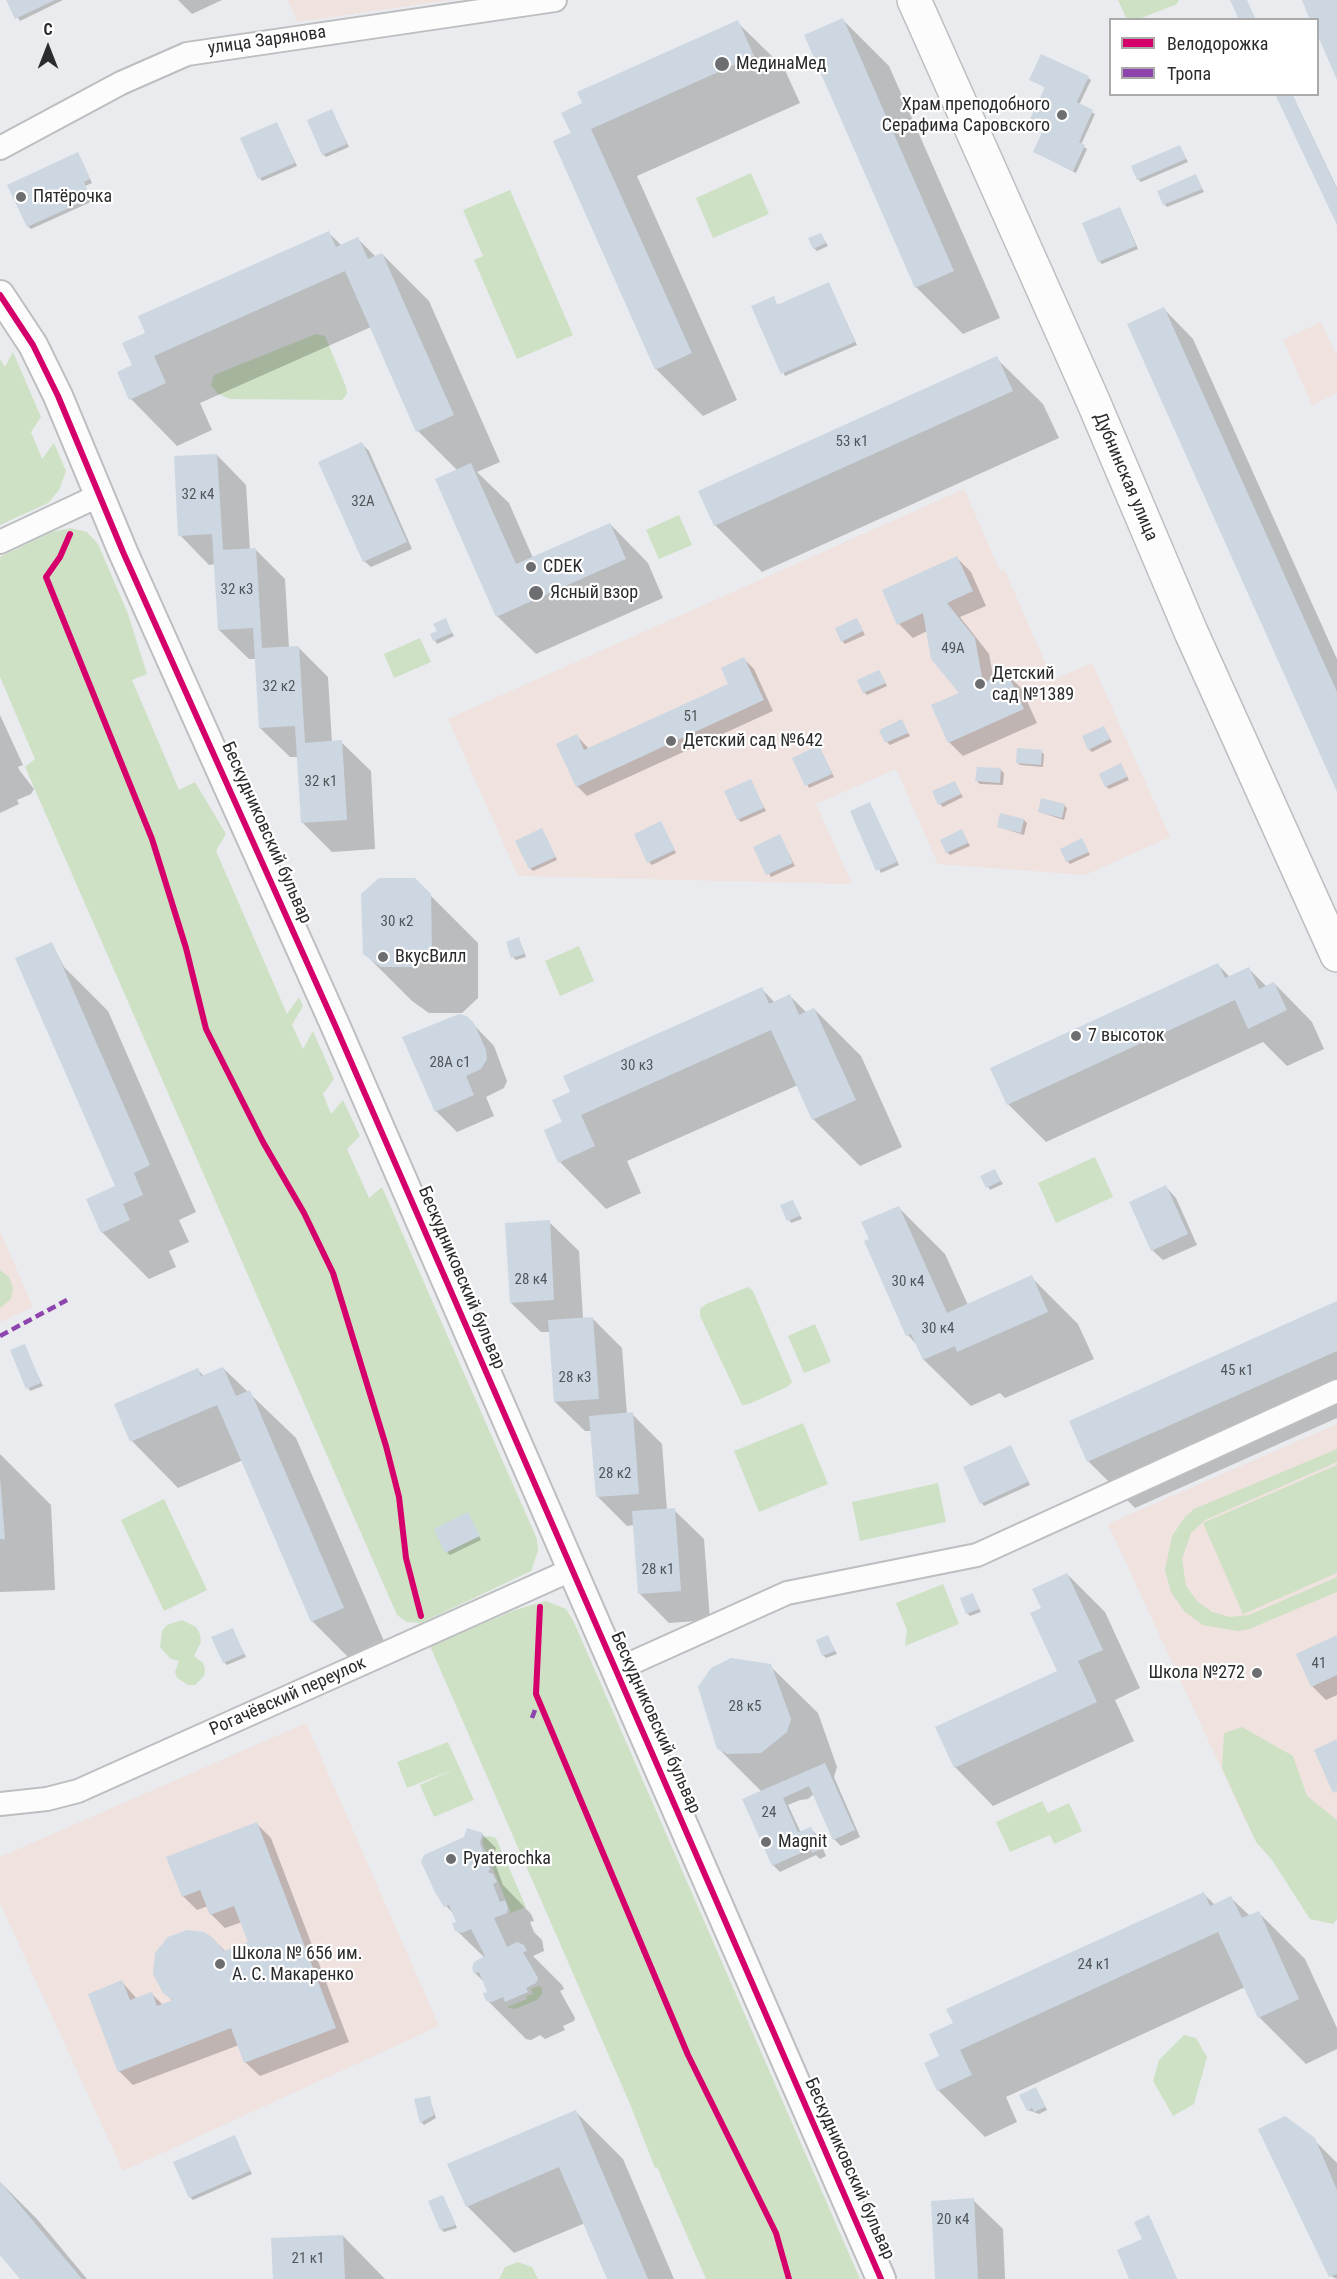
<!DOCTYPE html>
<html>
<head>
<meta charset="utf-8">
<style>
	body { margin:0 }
	#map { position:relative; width:1337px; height:2279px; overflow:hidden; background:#e9ebee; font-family:"Roboto Condensed",sans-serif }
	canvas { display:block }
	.legend { position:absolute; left:1109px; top:18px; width:210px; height:78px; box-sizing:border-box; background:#fff; border:2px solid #aaaaab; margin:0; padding:8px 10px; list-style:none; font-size:18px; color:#2a2b2d }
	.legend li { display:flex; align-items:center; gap:12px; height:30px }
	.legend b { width:30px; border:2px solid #aaaaab }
	.north { position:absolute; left:18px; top:18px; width:60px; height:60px; -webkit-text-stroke:4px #fff; paint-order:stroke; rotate:0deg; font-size:16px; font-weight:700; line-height:24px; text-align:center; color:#2a2b2d }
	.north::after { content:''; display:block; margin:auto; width:21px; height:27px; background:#2a2b2d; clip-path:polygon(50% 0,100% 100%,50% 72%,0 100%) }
</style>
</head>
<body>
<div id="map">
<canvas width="1337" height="2279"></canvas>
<ul class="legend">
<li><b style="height:8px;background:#d6006c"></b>Велодорожка</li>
<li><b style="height:8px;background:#8e44ad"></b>Тропа</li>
</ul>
<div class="north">С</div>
</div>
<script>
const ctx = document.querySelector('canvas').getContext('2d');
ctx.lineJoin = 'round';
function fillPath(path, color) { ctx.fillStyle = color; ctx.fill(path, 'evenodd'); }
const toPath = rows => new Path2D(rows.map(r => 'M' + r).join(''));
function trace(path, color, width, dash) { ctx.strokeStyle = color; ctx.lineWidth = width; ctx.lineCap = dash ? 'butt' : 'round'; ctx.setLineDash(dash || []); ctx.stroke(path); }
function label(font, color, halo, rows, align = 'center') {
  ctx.font = font + ' "Roboto Condensed",sans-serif'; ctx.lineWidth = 4.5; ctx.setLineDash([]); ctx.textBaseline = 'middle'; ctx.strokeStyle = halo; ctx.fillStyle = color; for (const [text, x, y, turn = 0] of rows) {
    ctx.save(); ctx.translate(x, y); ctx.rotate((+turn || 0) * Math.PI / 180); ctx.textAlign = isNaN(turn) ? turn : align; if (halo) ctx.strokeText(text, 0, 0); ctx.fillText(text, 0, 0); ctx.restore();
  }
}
fillPath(toPath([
	[288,0,450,0,297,22],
	[1321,322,1337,357,1337,393,1312,405,1283,340],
	[964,489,1000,571,1004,569,1053,680,1092,663,1170,837,1085,875,938,864,896,769,816,804,852,884,518,876,448,719],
	[0,1231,33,1307,0,1322],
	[1337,1424,1337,1834,1246,1822,1108,1524],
	[306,1723,439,2026,123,2171,0,1903,0,1857]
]), '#efe2df');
fillPath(toPath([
	[1118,0,1179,0,1177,4,1139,19,1127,20],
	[751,173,769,214,713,238,696,198],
	[510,190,573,335,517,359,474,260,483,256,463,210],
	[316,334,325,336,346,387,347,394,342,400,230,399,218,394,211,385,214,375],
	[13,352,41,417,31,432,42,459,54,443,66,471,59,490,48,503,0,525,0,359,5,367],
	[679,515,692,545,659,559,646,530],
	[70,528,87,532,98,544,128,614,147,674,132,680,179,790,195,782,226,834,216,851,287,1014,299,997,303,1006,292,1025,303,1049,313,1031,334,1079,323,1094,331,1114,343,1100,360,1136,347,1149,369,1198,382,1187,537,1539,538,1551,531,1571,421,1623,407,1622,397,1615,25,767,35,759,0,677,0,557,52,532],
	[420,638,431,662,394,678,384,654],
	[579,946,594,981,560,996,545,961],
	[1095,1157,1113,1197,1056,1223,1038,1183],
	[0,1270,9,1277,13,1288,11,1299,0,1308],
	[748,1287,753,1291,792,1382,787,1387,749,1404,742,1405,700,1316,700,1309,706,1304],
	[815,1324,831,1362,804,1373,788,1336],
	[803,1423,828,1484,759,1512,734,1451],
	[1337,1449,1337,1462,1205,1520,1191,1533,1182,1559,1186,1586,1197,1601,1212,1612,1230,1617,1249,1615,1337,1577,1337,1592,1249,1629,1238,1631,1203,1625,1184,1611,1171,1592,1165,1570,1172,1536,1185,1517,1194,1509],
	[1337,1465,1337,1573,1243,1614,1203,1523],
	[938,1483,946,1522,860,1541,852,1502],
	[164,1499,207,1590,164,1611,121,1520],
	[943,1584,959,1624,905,1646,907,1630,896,1603],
	[546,1601,566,1609,573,1620,860,2279,706,2279,657,2167,655,2168,630,2104,430,1646,515,1610],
	[182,1620,196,1627,200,1634,201,1642,194,1656,203,1663,205,1669,204,1676,195,1685,188,1685,177,1678,175,1672,179,1661,171,1659,160,1647,162,1631,167,1625],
	[1242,1727,1293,1756,1307,1796,1337,1820,1337,1919,1333,1924,1310,1919,1272,1860,1256,1842,1222,1768,1224,1733],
	[448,1742,474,1800,434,1817,420,1785,455,1769,407,1788,397,1762],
	[1042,1801,1048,1813,1069,1803,1082,1831,1054,1844,1050,1835,1010,1852,996,1822],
	[490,1836,496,1838,526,1907,511,1913,482,1842,484,1837],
	[538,1986,542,1988,542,1994,537,2000,515,2009,507,2007,527,1999,526,1996,533,1994,531,1989],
	[1184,2035,1196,2038,1207,2057,1194,2104,1173,2116,1153,2081,1159,2060],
	[518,2262,532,2267,538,2279,499,2279,505,2267]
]), '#cee1c5');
fillPath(toPath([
	[8,0,63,0,20,21],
	[178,0,222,0,192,14],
	[843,20,889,66,1000,318,963,334,916,287],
	[737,22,784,68,800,103,637,176,737,400,703,416,656,369,573,134],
	[1088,78,1091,80,1079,105,1095,114,1081,145,1087,149,1076,173,1035,152,1047,127,1032,119,1046,88,1030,79],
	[1276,94,1292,94,1337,188,1337,221],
	[332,111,349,147,326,157,323,154],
	[277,124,297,166,262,181,260,178],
	[1180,147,1188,162,1141,182,1138,179],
	[80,157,92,183,85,186,93,201,31,229,28,226],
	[1196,176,1204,192,1167,207,1164,204],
	[1120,208,1138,249,1102,264,1099,261],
	[329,233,342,246,358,239,376,257,382,254,429,301,500,462,477,472,509,503,533,558,610,524,648,563,663,598,536,654,497,616,458,471,418,431,371,327,200,403,212,430,177,446,131,399,134,366,147,334],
	[821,234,828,246,817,251,814,248],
	[829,284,857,345,785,376,753,307,773,298,778,306],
	[1164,309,1193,339,1337,659,1337,788],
	[996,358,1043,404,1059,438,762,572,715,525],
	[362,444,369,451,412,549,371,567,364,561],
	[217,455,246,485,250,550,256,550,285,579,289,648,298,647,328,677,332,743,341,742,371,771,375,849,332,852,302,822,298,757,290,757,260,728,256,659,249,659,219,630,216,564,209,565,180,535],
	[957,558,971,572,986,606,960,617,989,654,994,680,1007,674,1021,688,1037,723,963,756,949,742,961,693,927,631,913,638,899,624],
	[445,620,454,636,437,644,432,635,439,632],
	[857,620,865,635,845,644,842,641],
	[744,659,754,669,773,711,587,796,577,786,577,736,589,749,730,684],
	[879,671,887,686,867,695,864,692],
	[0,715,23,765,18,767,20,771,34,789,31,794,17,800,19,804,0,813],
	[901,721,910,736,890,745,887,742],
	[1104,728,1112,742,1092,752,1089,749],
	[819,747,834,777,809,788,794,758],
	[1041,752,1044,754,1043,767,1020,765,1018,763],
	[1121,765,1129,780,1109,789,1106,786],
	[1001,770,1004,773,1003,785,980,784,977,781],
	[750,781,766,811,741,822,738,819],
	[954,783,963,797,943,807,940,804],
	[870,804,899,865,881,873,852,812],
	[1064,805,1067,808,1064,820,1039,812],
	[1024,820,1027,823,1024,835,999,827],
	[661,823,676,853,652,865,649,862],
	[542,830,557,860,533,871,530,868],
	[962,831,970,846,950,855,947,852],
	[780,836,795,866,771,877,755,847],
	[1082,840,1090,855,1070,864,1067,861],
	[414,879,478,943,478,998,462,1013,429,1013,412,1001,365,954],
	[519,939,526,957,516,960,513,957],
	[52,944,64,967,108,1011,196,1212,179,1220,189,1242,169,1251,176,1267,149,1279,102,1232,117,1187],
	[1218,965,1230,977,1248,968,1267,987,1274,983,1312,1022,1324,1049,1287,1066,1263,1042,1046,1142,1008,1104],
	[762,989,775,1003,790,996,807,1013,814,1009,861,1056,902,1147,860,1166,813,1119,798,1085,627,1161,641,1193,606,1209,560,1162,564,1123],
	[473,1024,494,1046,507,1081,504,1088,486,1097,494,1116,457,1132,436,1111],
	[994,1170,1003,1184,990,1190,982,1176],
	[1166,1187,1176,1198,1197,1245,1163,1260,1152,1250],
	[793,1202,802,1219,791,1223,782,1206],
	[899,1208,945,1254,968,1305,1031,1277,1078,1324,1094,1359,1005,1398,1000,1393,971,1406,924,1360,918,1346,908,1335,866,1242],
	[549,1222,579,1251,583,1319,592,1318,622,1348,627,1414,632,1414,662,1444,667,1510,674,1510,704,1539,710,1620,669,1623,640,1594,634,1525,627,1526,597,1496,592,1431,585,1431,555,1402,550,1332,541,1332,511,1303],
	[1337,1303,1337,1418,1135,1508,1088,1461],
	[24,1346,43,1386,30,1391,12,1351],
	[223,1368,296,1438,390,1655,359,1668,312,1621,243,1460,178,1488,132,1441,116,1405,198,1370,204,1376],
	[1011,1447,1030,1485,984,1506,982,1503],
	[0,1454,51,1505,55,1590,0,1592],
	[470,1517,481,1540,450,1555,447,1552],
	[1067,1574,1105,1612,1140,1688,1115,1700,1134,1741,993,1806,955,1767,1059,1671,1043,1609],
	[972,1594,981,1612,970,1616,967,1613],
	[232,1630,246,1657,227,1665,224,1662],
	[828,1637,837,1654,826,1658,823,1655],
	[1337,1637,1337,1695,1326,1700,1312,1686],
	[770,1666,818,1713,837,1767,834,1777,860,1837,841,1846,834,1839,814,1794,808,1799,800,1800,788,1805,801,1833,810,1828,817,1835,826,1856,820,1859,816,1855,780,1872,773,1865,762,1792,718,1748],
	[257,1824,271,1838,349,2042,260,2076,245,2062,239,2045,133,2085,119,2071,122,1982,137,1999,152,1994,164,2006,174,2002,164,1992,212,1938,226,1952,250,1942,242,1922,225,1928,211,1914,208,1906,197,1910,183,1896],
	[482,1834,496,1848,493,1858,503,1885,531,1914,534,1921,530,1922,534,1932,542,1940,544,1951,533,1956,562,1985,564,1989,560,1991,575,2018,574,2021,563,2026,565,2030,545,2039,540,2035,531,2040,526,2039,487,2000,488,1993,484,1982,475,1973,485,1958,456,1930,458,1922,454,1914,446,1906],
	[1203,1893,1215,1905,1231,1898,1250,1916,1258,1912,1305,1959,1337,2028,1337,2049,1306,2064,1259,2017,1245,1987,1006,2097,1017,2122,985,2137,938,2090,941,2056],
	[1038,2092,1047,2110,1039,2114,1028,2110],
	[429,2097,436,2118,424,2125,421,2122],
	[576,2112,623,2159,674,2279,609,2279,585,2223,514,2253,467,2206],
	[234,2137,252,2174,193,2200,190,2197],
	[1314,2140,1337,2163,1337,2279,1331,2276],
	[0,2182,37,2219,87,2279,22,2279,0,2253],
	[443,2197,457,2228,444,2232,441,2229],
	[973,2200,1003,2229,1005,2279,937,2279],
	[1148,2217,1151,2220,1177,2279,1131,2279],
	[343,2236,385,2279,274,2279]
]), '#0003');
fillPath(toPath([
	[6,0,55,0,15,19],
	[1230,0,1247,0,1256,20,1239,20],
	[1302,0,1337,0,1337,80,1318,36,1318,20,1310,20],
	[843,18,954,271,915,288,804,35],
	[738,20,754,56,591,129,692,353,655,370,553,141,571,133,561,113,582,103,577,92],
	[1041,54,1089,76,1077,102,1093,110,1079,142,1085,145,1073,171,1033,152,1045,126,1030,119,1045,87,1029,80],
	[1275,94,1292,94,1337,189,1337,225],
	[332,109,347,144,322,155,307,120],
	[277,122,295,163,258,179,240,138],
	[1180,145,1186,159,1137,180,1131,166],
	[78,152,90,179,84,182,91,198,27,227,7,185],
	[1196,174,1202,189,1163,205,1157,191],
	[1120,207,1136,246,1098,262,1082,223],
	[329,231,336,247,358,237,368,259,382,253,454,415,416,432,345,271,154,356,166,383,129,400,117,372,132,365,122,343,145,333,138,316],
	[821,233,826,243,813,249,808,238],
	[829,282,855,342,781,374,751,306,774,296,777,305],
	[1164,307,1337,692,1337,792,1127,324],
	[997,356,1013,391,714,526,698,491],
	[362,442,407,542,363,562,318,462],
	[217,454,223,550,256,548,262,648,299,646,305,743,342,740,347,820,301,823,295,726,259,728,253,628,218,630,212,534,178,536,174,456],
	[471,463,516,564,610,523,626,559,496,617,435,479],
	[957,556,973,591,947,603,975,638,983,683,1007,672,1024,709,948,743,931,705,959,693,931,659,923,613,897,625,882,590],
	[446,618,452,633,433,641,430,634,437,631,433,624],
	[857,618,863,631,841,642,835,628],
	[744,657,764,700,576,787,556,744,577,734,584,750,728,684,721,668],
	[879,670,886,683,863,693,857,680],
	[902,719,908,733,885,743,879,730],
	[1104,726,1110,739,1088,750,1082,736],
	[819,745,832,774,805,786,792,758],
	[1017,748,1042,750,1041,765,1016,763],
	[1121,763,1127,777,1105,787,1099,774],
	[977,767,1001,768,1000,783,975,781],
	[751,779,764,808,737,820,724,791],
	[955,781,961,794,938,805,932,791],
	[1041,798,1065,804,1062,818,1038,812],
	[870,802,897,862,876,871,850,811],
	[1000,813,1024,819,1021,833,997,827],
	[661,821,675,850,647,863,634,834],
	[542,828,556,857,529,869,515,841],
	[962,829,968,843,946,853,940,840],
	[780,834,793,863,766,875,753,847],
	[1082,838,1089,852,1066,862,1060,849],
	[379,878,415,878,431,894,432,950,415,967,381,967,363,954,361,894],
	[519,937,524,954,511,958,506,942],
	[52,942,150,1165,134,1173,143,1195,123,1204,130,1220,101,1233,86,1199,115,1186,15,958],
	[1218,963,1225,978,1249,967,1259,989,1274,982,1287,1010,1248,1029,1235,1000,1007,1105,990,1068],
	[762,987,769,1004,790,994,799,1015,814,1008,856,1100,812,1120,771,1030,581,1115,595,1146,558,1163,544,1130,562,1122,552,1100,570,1092,563,1076],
	[459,1014,467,1016,474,1023,486,1050,487,1059,481,1069,466,1076,474,1095,435,1112,402,1037],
	[995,1169,1001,1181,986,1188,980,1176],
	[1166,1185,1188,1234,1151,1251,1129,1202],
	[793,1200,800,1216,787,1221,780,1205],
	[899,1206,947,1313,1032,1275,1048,1312,957,1352,955,1346,923,1360,911,1334,906,1336,864,1241,869,1239,861,1222],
	[550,1220,554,1300,510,1303,505,1223],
	[1337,1301,1337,1351,1087,1462,1069,1421],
	[593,1317,599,1399,554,1402,548,1320],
	[25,1344,41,1383,26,1389,10,1350],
	[223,1367,236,1396,250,1390,344,1608,311,1622,217,1405,130,1442,114,1404,198,1368,201,1376],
	[633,1412,639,1494,596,1497,589,1416],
	[1011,1445,1028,1482,980,1504,963,1467],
	[0,1477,5,1539,0,1539],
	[675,1508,681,1591,638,1594,632,1511],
	[468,1512,480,1536,445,1553,434,1529],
	[1067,1573,1103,1650,1078,1661,1097,1702,954,1768,935,1727,1057,1671,1030,1613,1041,1608,1032,1589],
	[973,1593,979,1609,966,1614,960,1598],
	[233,1628,244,1654,223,1663,211,1637],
	[828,1635,835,1651,822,1656,816,1640],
	[1337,1635,1337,1675,1311,1687,1296,1654],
	[731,1658,771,1664,791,1719,787,1732,761,1753,727,1754,717,1749,698,1687,711,1668],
	[1337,1739,1337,1791,1333,1793,1314,1750],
	[825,1763,855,1830,833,1840,809,1786,783,1798,798,1832,811,1827,821,1849,812,1853,810,1849,772,1866,742,1799],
	[257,1822,336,2028,244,2063,231,2028,118,2072,88,1994,122,1980,130,2000,152,1992,157,2006,173,2000,163,1993,153,1974,155,1953,168,1937,187,1930,204,1932,212,1937,224,1951,248,1942,234,1906,210,1915,200,1890,182,1897,166,1857],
	[467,1828,483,1833,480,1843,490,1869,488,1872,493,1874,497,1882,493,1884,500,1902,505,1900,508,1908,507,1913,494,1918,507,1947,517,1942,524,1945,527,1951,523,1952,538,1978,536,1983,526,1988,528,1992,505,2002,503,1997,492,2002,486,2001,483,1993,487,1992,479,1972,474,1974,472,1968,474,1962,485,1956,471,1929,462,1933,455,1931,452,1923,456,1922,449,1905,444,1907,435,1892,421,1862,424,1855,464,1837],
	[1204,1892,1210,1906,1231,1896,1242,1918,1259,1911,1299,1999,1258,2018,1218,1932,960,2050,972,2075,937,2091,924,2063,939,2056,929,2034,953,2023,946,2009],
	[1036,2087,1045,2107,1034,2112,1032,2108,1027,2111,1019,2095],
	[430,2096,434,2115,420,2123,414,2099],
	[576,2110,648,2279,607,2279,559,2167,466,2207,447,2164],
	[1285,2116,1315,2138,1337,2190,1337,2274,1329,2277,1258,2129],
	[235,2135,250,2171,189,2198,173,2162],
	[0,2182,12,2196,82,2279,20,2279,0,2255],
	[443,2195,456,2225,440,2230,428,2201],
	[974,2198,978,2279,935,2279,931,2201],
	[1149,2215,1177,2279,1129,2279,1117,2250,1142,2239,1134,2222],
	[343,2235,345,2279,273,2279,271,2238]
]), '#ccd7e2');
const minor = toPath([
	[0,148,121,83,187,54,555,0],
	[0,542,100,495],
	[616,1670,787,1593,977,1555,1337,1391],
	[0,1804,47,1799,78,1791,571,1570]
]);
const tertiary = toPath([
	[0,295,33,345,58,396,123,552,335,1025,881,2279]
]);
const secondary = toPath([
	[914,0,1093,401,1191,632,1337,955]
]);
trace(minor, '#bcbec0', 26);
trace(tertiary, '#bcbec0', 32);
trace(secondary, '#bcbec0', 36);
trace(minor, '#fcfcfc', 22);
trace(tertiary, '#fcfcfc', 28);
trace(secondary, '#fcfcfc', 33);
trace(toPath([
	[0,1336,67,1300],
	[532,1718,535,1710]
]), '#8e44ad', 4.5, [9, 4.5]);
trace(toPath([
	[0,295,33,345,58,396,123,552,335,1025,881,2279],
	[70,534,60,557,46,577,152,839,186,948,206,1029,263,1142,304,1213,333,1273,386,1446,399,1497,406,1558,421,1616],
	[540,1607,536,1694,688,2055,776,2233,789,2279]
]), '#d6006c', 6);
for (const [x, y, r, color] of [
	[722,64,8,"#6d6e71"],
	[1062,115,6,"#6d6e71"],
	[21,197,6,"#6d6e71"],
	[531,567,6,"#6d6e71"],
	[536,593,8,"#6d6e71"],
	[980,684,6,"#6d6e71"],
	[671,741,6,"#6d6e71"],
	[383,957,6,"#6d6e71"],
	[1076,1036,6,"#6d6e71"],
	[1257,1673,6,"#6d6e71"],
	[766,1842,6,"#6d6e71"],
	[451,1859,6,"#6d6e71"],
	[220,1964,6,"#6d6e71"]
]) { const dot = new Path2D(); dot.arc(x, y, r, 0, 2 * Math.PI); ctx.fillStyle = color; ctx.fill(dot); trace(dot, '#fff', 2); }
label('15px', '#52565a', null, [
	["53 к1",852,442],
	["32 к4",198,495],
	["32А",363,502],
	["32 к3",237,590],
	["49А",953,649],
	["32 к2",279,687],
	["51",691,717],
	["32 к1",321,782],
	["30 к2",397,922],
	["28А с1",450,1063],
	["30 к3",637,1066],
	["28 к4",531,1280],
	["30 к4",908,1282],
	["30 к4",938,1329],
	["45 к1",1237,1371],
	["28 к3",575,1378],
	["28 к2",615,1474],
	["28 к1",658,1570],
	["41",1319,1664],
	["28 к5",745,1707],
	["24",769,1813],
	["24 к1",1094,1965],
	["20 к4",953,2220],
	["21 к1",308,2259]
]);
label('18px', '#2a2b2d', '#fff', [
	["улица Зарянова",267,41,-8],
	["Дубнинская улица",1125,477,67],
	["Бескудниковский бульвар",266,833,66],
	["Бескудниковский бульвар",461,1278,67],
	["Рогачёвский переулок",288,1697,-24],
	["Бескудниковский бульвар",655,1723,66],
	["Бескудниковский бульвар",849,2169,66]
]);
label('18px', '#2a2b2d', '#fff', [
	["МединаМед",736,64],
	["Храм преподобного",1050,105,"right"],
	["Серафима Саровского",1050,126,"right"],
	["Пятёрочка",33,197],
	["CDEK",543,567],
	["Ясный взор",550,593],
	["Детский",992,674],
	["сад №1389",992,695],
	["Детский сад №642",683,741],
	["ВкусВилл",395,957],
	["7 высоток",1088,1036],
	["Школа №272",1245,1673,"right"],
	["Magnit",778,1842],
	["Pyaterochka",463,1859],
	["Школа № 656 им.",232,1954],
	["А. С. Макаренко",232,1975]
], 'left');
</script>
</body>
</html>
